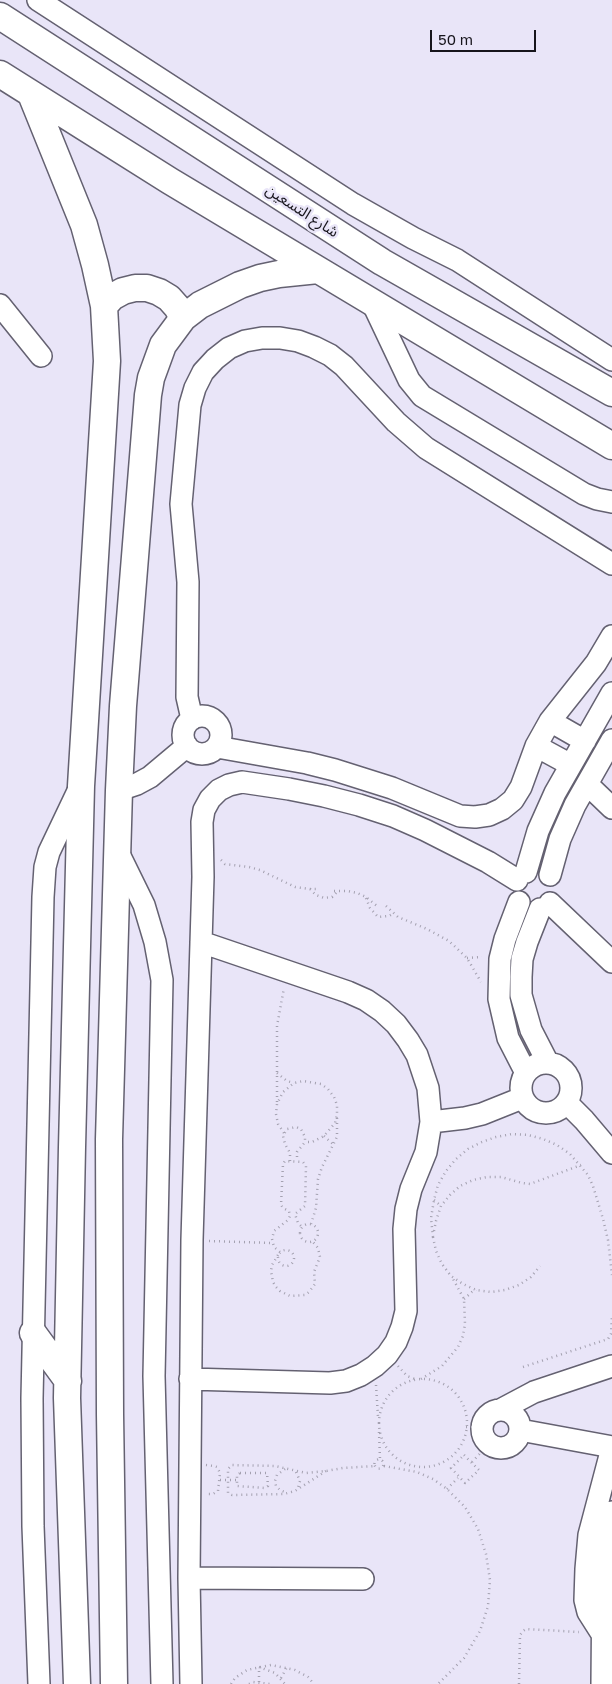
<!DOCTYPE html>
<html>
<head>
<meta charset="utf-8">
<style>
	body { margin:0 }
	#map { position:relative; width:612px; height:1684px; overflow:hidden; background:#e9e5f8; font-family:"Golos Text",sans-serif }
	canvas { display:block }
	.scale { position:absolute; left:430px; top:30px; width:106px; height:22px; box-sizing:border-box; border:2px solid #17151c; border-top:0; padding-left:6px; font-size:15px; line-height:18px; white-space:nowrap; color:#17151c; -webkit-text-stroke:4px #e9e5f8; paint-order:stroke }
</style>
</head>
<body>
<div id="map">
<canvas width="612" height="1684"></canvas>
<div class="scale">50 m</div>
</div>
<script>
const ctx = document.querySelector('canvas').getContext('2d');
ctx.lineJoin = 'round';
const toPath = rows => new Path2D(rows.map(r => 'M' + r).join(''));
function trace(path, color, width, dash) { ctx.strokeStyle = color; ctx.lineWidth = width; ctx.lineCap = dash ? 'butt' : 'round'; ctx.setLineDash(dash || []); ctx.stroke(path); }
function label(font, color, halo, rows, align = 'center') {
  ctx.font = font + ' "Golos Text","Noto Sans Arabic",sans-serif'; ctx.lineWidth = 5; ctx.setLineDash([]); ctx.textBaseline = 'middle'; ctx.strokeStyle = halo; ctx.fillStyle = color; for (const [text, x, y, turn = 0] of rows) {
    ctx.save(); ctx.translate(x, y); ctx.rotate((+turn || 0) * Math.PI / 180); ctx.textAlign = isNaN(turn) ? turn : align; if (halo) ctx.strokeText(text, 0, 0); ctx.fillText(text, 0, 0); ctx.restore();
  }
}
const minor = toPath([
	[38,0,353,204,413,238,457,260,612,360],
	[372,302,409,380,422,396,584,494,597,499,612,502],
	[0,305,41,356],
	'183 735a19 19 0 1 1 38 0a19 19 0 1 1-38 0Z',
	[192,719,187,697,188,582,181,504,190,405,195,388,203,372,215,359,229,348,245,341,262,338,280,338,298,341,314,347,330,355,344,366,396,422,426,448,612,564],
	[550,721,585,741],
	[536,746,571,765],
	[217,747,307,763,335,770,392,788,460,816,475,817,489,815,502,809,513,800,521,787,536,746,550,721,596,663,612,636],
	[587,784,612,808],
	[119,790,137,784,150,777,187,746],
	[118,852,144,905,155,942,162,980,154,1376,162,1684],
	[526,872,538,831,555,793,612,693],
	[550,875,560,839,575,805,612,740],
	[519,902,505,939,500,959,499,999,508,1038,526,1073],
	[550,903,612,962],
	[540,909,527,942,522,959,521,977,521,995,531,1030,548,1063],
	'521 1088a25 25 0 1 1 50 0a25 25 0 1 1-50 0Z',
	[567,1103,584,1120,612,1153],
	[431,1122,465,1118,482,1114,522,1098],
	[190,1379,330,1383,346,1381,361,1375,375,1366,387,1355,396,1342,402,1327,406,1311,404,1229,406,1209,411,1189,426,1152,431,1122,428,1088,417,1055,408,1040,396,1024,382,1011,366,1000,348,992,201,942],
	[502,1409,534,1392,612,1366],
	'482 1429a19 19 0 1 1 38 0a19 19 0 1 1-38 0Z',
	[520,1430,612,1447],
	[189,1578,363,1579],
	[602,1634,588,1612,585,1600,586,1569,589,1535,612,1448],
	[39,1684,33,1526,32,1398,43,897,45,867,49,852,79,789],
	[191,1684,189,1578,192,1240,203,877,202,822,204,810,210,799,219,790,229,785,242,782,289,789,324,796,359,805,393,816,425,830,488,862,517,880],
	[602,1684,603,1569,612,1512]
]);
const major = toPath([
	[0,16,382,262,612,393],
	[0,74,170,181,612,446],
	[31,94,84,225,95,265,104,306,107,361,81,786,72,1147,67,1398,77,1684],
	[104,306,112,297,123,291,135,288,147,288,159,292,169,298,177,307,183,318],
	[33,1333,68,1381],
	[114,1684,110,1414,109,1139,119,790,123,706,148,395,151,378,163,345,183,318,200,305,240,285,260,278,279,274,318,270]
]);
trace(minor, '#646171', 24);
trace(major, '#646171', 29);
trace(toPath([
	[221,860,225,864,249,867,260,870,295,887,310,889,319,889],
	[310,889,316,895,324,898,332,897,338,891],
	[334,891,348,891,357,893,366,897,377,906],
	[366,898,370,908,378,917,389,916,394,913],
	[386,906,398,917,427,929,449,941,467,958,481,982],
	[467,958,482,957],
	[277,1073,287,1081,294,1083],
	[277,1102,277,1026,284,988],
	[284,1133,278,1124,276,1114,277,1104,283,1092,294,1083,303,1081,321,1084,328,1089,334,1097,337,1105,337,1115,335,1123,324,1136,312,1142,305,1142],
	[324,1136,334,1145],
	[290,1161,290,1153,285,1144,283,1136,287,1129,296,1127,301,1129,305,1137,305,1142,297,1152,297,1161],
	[434,1200,441,1206],
	'300 1233a9 9 0 1 1 18 0a9 9 0 1 1-18 0Z',
	[311,1224,316,1208,318,1179,322,1167,337,1137,337,1116],
	[434,1231,436,1221,441,1206,450,1195,460,1186,473,1180,487,1177,501,1177,522,1183,530,1184,581,1165],
	[433,1237,431,1218,434,1200,438,1185,446,1171,456,1159,468,1149,482,1142,496,1137,512,1134,528,1135,543,1139,557,1145,570,1154,588,1175,593,1186,603,1219,608,1240,612,1275],
	[433,1237,436,1251,442,1264,451,1276,463,1284,476,1290,491,1292,505,1290,519,1285,531,1277,540,1266],
	[209,1241,272,1243],
	'278 1258a8 8 0 1 1 16 0a8 8 0 1 1-16 0Z',
	[280,1252,274,1247,272,1239,274,1231,288,1220,290,1216,289,1211,283,1208,281,1205,283,1164,285,1161,303,1162,306,1166,305,1206,295,1214,298,1223,302,1227],
	[278,1255,272,1265,271,1271,273,1282,276,1287,280,1291,290,1296,305,1295,309,1292,315,1284,314,1272,320,1257,318,1248,313,1242],
	[464,1299,472,1292,476,1290],
	[398,1366,407,1376,415,1379],
	[523,1367,608,1339,611,1334,612,1315],
	[421,1379,442,1366,458,1347,463,1336,465,1324,464,1299,452,1277],
	'379 1423a44 44 0 1 1 88 0a44 44 0 1 1-88 0Z',
	[376,1385,378,1417],
	[466,1427,481,1427],
	[379,1432,380,1459],
	[464,1455,479,1470,465,1483,451,1468,464,1455],
	'374.5 1464a4.5 4.5 0 1 1 9 0a4.5 4.5 0 1 1-9 0Z',
	[472,1462,489,1444],
	[206,1465,214,1466,217,1467,220,1473,218,1491,213,1494,206,1494],
	[384,1466,417,1472,433,1479,447,1489,465,1507,478,1529,486,1554,490,1580,488,1606,480,1631,464,1658,438,1684],
	[285,1469,277,1475,275,1481,276,1486,280,1490,287,1493],
	[326,1471,295,1491,284,1494,232,1495,228,1493,228,1469,232,1465,275,1466,306,1473,326,1471,343,1468,375,1466],
	[296,1472,300,1481,298,1488],
	[240,1473,267,1473,268,1486,265,1488,237,1486,237,1475,240,1473],
	[220,1480,237,1480],
	[447,1489,458,1478],
	[281,1678,287,1667],
	[259,1682,259,1667,275,1673,285,1684],
	[231,1684,235,1678,247,1670,271,1665,295,1670,308,1677,314,1684],
	[249,1684,253,1682,270,1684],
	[519,1684,520,1635,523,1631,526,1629,579,1632]
]), '#a4a1b0', 2.5, [1, 4]);
trace(minor, '#fff', 21);
trace(major, '#fff', 26);
label('15px', '#17151c', '#e9e5f8', [
	["شارع التسعين",302,211,33]
]);
</script>
</body>
</html>
